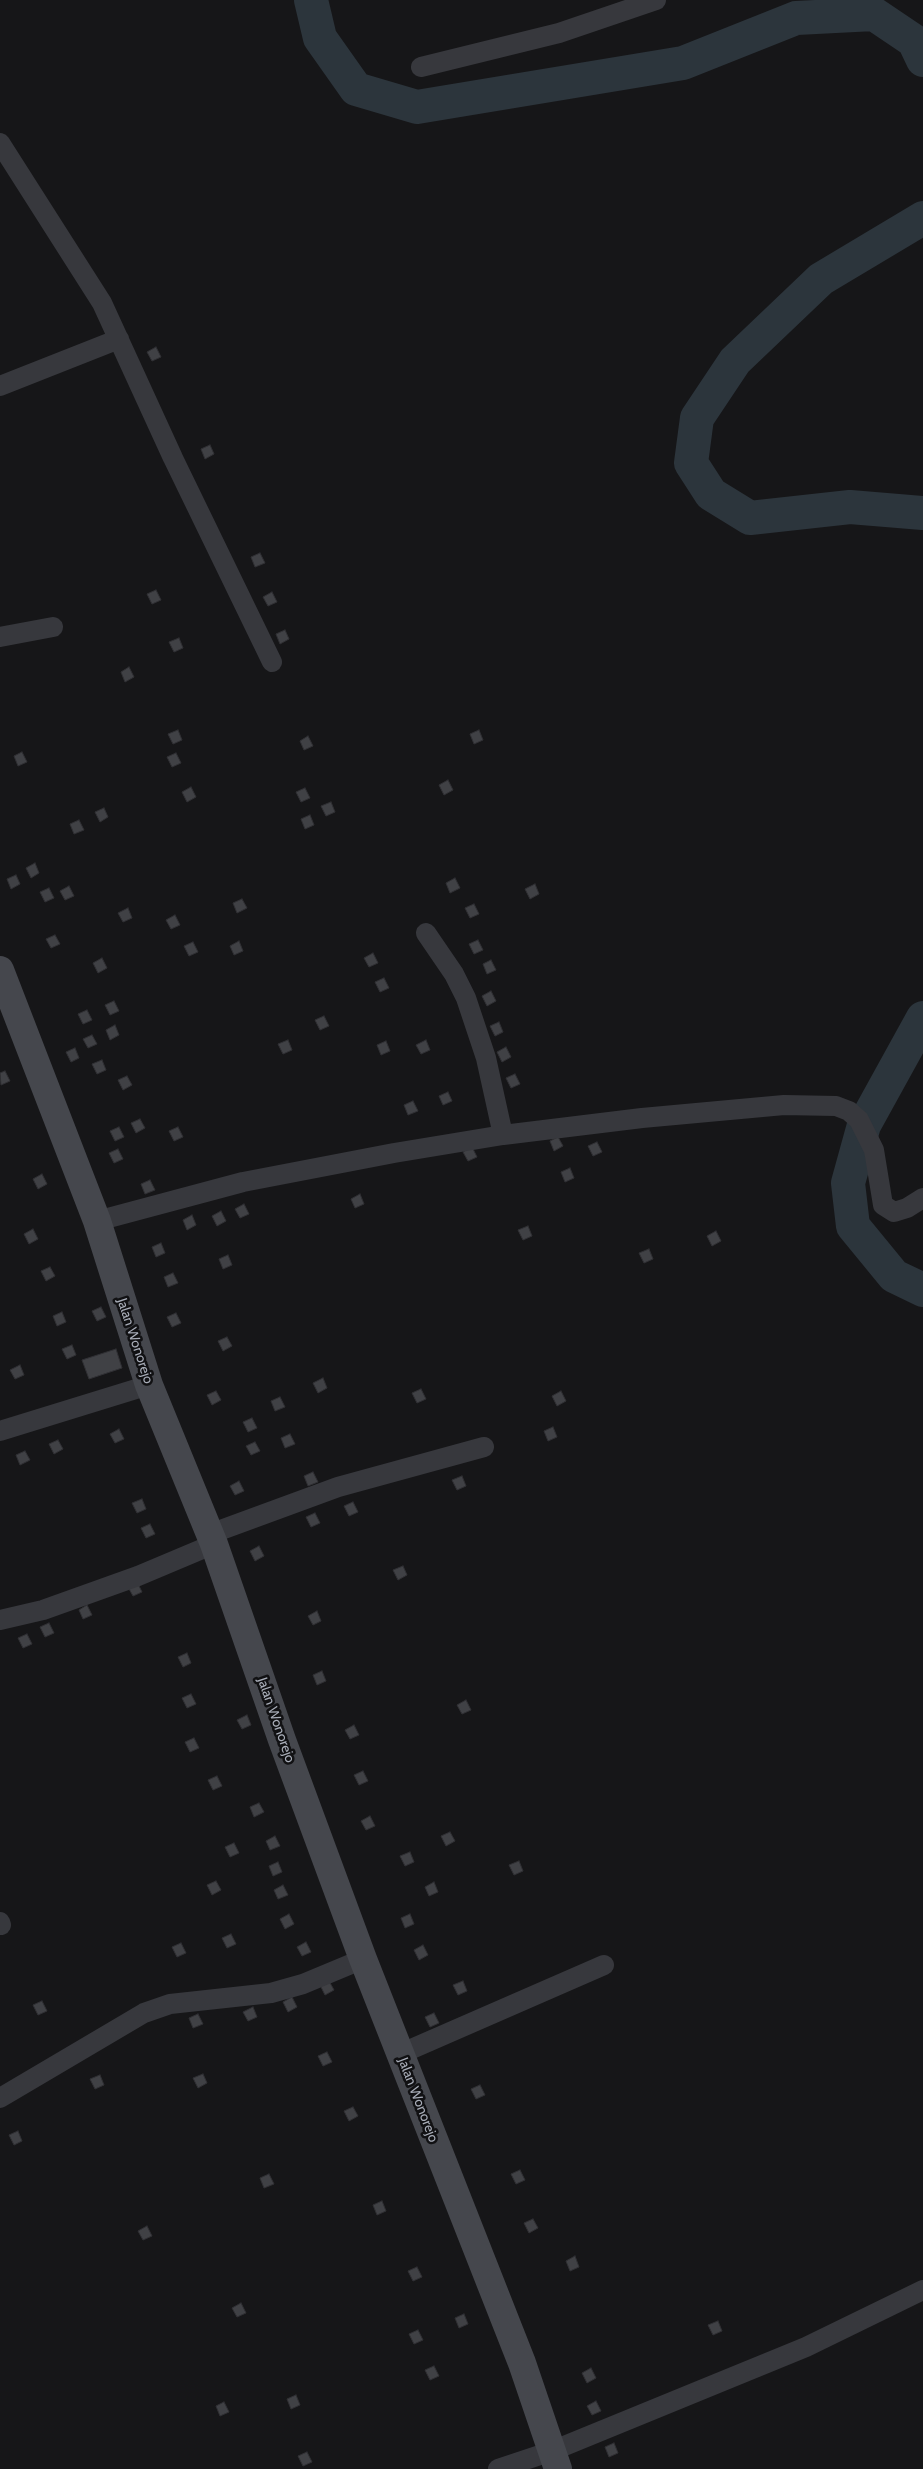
<!DOCTYPE html>
<html>
<head>
<meta charset="utf-8">
<style>
	body { margin:0 }
	canvas { display:block; background:#161618 }
</style>
</head>
<body>
<canvas width="923" height="2469"></canvas>
<script>
const ctx = document.querySelector('canvas').getContext('2d');
ctx.lineJoin = 'round';
const toPath = rows => new Path2D(rows.map(r => 'M' + r).join(''));
function trace(path, color, width, dash) { ctx.strokeStyle = color; ctx.lineWidth = width; ctx.lineCap = dash ? 'butt' : 'round'; ctx.setLineDash(dash || []); ctx.stroke(path); }
function fillPath(path, color) { ctx.fillStyle = color; ctx.fill(path, 'evenodd'); }
function label(font, color, halo, rows, align = 'center') {
  ctx.font = font + ' Cabin,sans-serif'; ctx.lineWidth = 5; ctx.setLineDash([]); ctx.textBaseline = 'middle'; ctx.strokeStyle = halo; ctx.fillStyle = color; for (const [text, x, y, turn = 0] of rows) {
    ctx.save(); ctx.translate(x, y); ctx.rotate((+turn || 0) * Math.PI / 180); ctx.textAlign = isNaN(turn) ? turn : align; if (halo) ctx.strokeText(text, 0, 0); ctx.fillText(text, 0, 0); ctx.restore();
  }
}
trace(toPath([
	[311,0,320,38,356,89,417,107,683,63,796,18,874,14,914,41,923,60],
	[923,218,821,279,735,361,697,418,691,463,711,494,750,518,850,507,923,513],
	[923,1018,864,1125,848,1183,853,1226,894,1276,923,1290]
]), '#2c353c', 34);
const building = toPath([
	[156,347,161,357,152,361,147,352,156,347],
	[210,445,214,454,205,459,201,449,210,445],
	[260,553,265,563,255,567,251,557,260,553],
	[156,590,161,600,152,604,147,594,156,590],
	[272,592,277,602,268,606,263,597,272,592],
	[285,630,289,639,280,644,276,634,285,630],
	[179,638,183,648,174,652,169,642,179,638],
	[129,667,134,677,125,682,121,672,129,667],
	[178,730,182,740,173,744,168,734,178,730],
	[479,730,483,740,474,744,470,734,479,730],
	[308,736,313,746,304,750,300,741,308,736],
	[22,752,27,762,18,766,14,756,22,752],
	[176,753,181,763,172,767,167,757,176,753],
	[448,780,453,790,444,795,439,785,448,780],
	[191,787,196,797,187,802,182,792,191,787],
	[305,788,310,798,301,802,296,792,305,788],
	[331,802,335,812,326,816,321,806,331,802],
	[104,808,108,817,100,822,95,812,104,808],
	[310,815,314,825,305,829,301,819,310,815],
	[79,820,84,830,74,834,70,824,79,820],
	[35,863,39,873,31,878,26,868,35,863],
	[16,875,20,884,11,889,7,879,16,875],
	[455,878,460,888,450,893,446,883,455,878],
	[535,884,539,894,530,899,525,889,535,884],
	[69,886,74,896,65,900,60,891,69,886],
	[49,888,54,898,45,902,40,892,49,888],
	[242,899,247,908,237,913,233,903,242,899],
	[474,904,479,914,470,918,465,908,474,904],
	[128,908,132,918,123,922,118,913,128,908],
	[175,915,180,925,171,929,166,920,175,915],
	[55,935,60,944,51,948,46,939,55,935],
	[478,940,483,950,474,954,469,944,478,940],
	[239,941,243,951,234,955,230,946,239,941],
	[193,942,198,952,189,956,184,946,193,942],
	[373,953,378,963,369,967,364,958,373,953],
	[102,958,107,968,98,973,93,963,102,958],
	[491,960,496,970,487,974,483,964,491,960],
	[384,978,389,988,380,992,375,982,384,978],
	[491,991,496,1001,487,1006,482,996,491,991],
	[114,1001,119,1011,110,1015,105,1005,114,1001],
	[87,1010,92,1020,83,1024,78,1014,87,1010],
	[324,1016,329,1026,320,1030,315,1020,324,1016],
	[499,1022,503,1032,495,1036,490,1026,499,1022],
	[115,1025,119,1035,110,1040,106,1030,115,1025],
	[92,1035,97,1044,88,1048,83,1039,92,1035],
	[288,1040,292,1050,283,1054,278,1044,288,1040],
	[426,1040,430,1050,421,1054,416,1045,426,1040],
	[386,1041,390,1051,381,1055,377,1045,386,1041],
	[506,1047,511,1057,502,1062,497,1052,506,1047],
	[75,1048,79,1058,71,1062,66,1052,75,1048],
	[102,1060,106,1070,97,1074,92,1064,102,1060],
	[5,1071,10,1081,1,1085,0,1073,5,1071],
	[515,1074,520,1084,511,1088,506,1078,515,1074],
	[127,1076,132,1085,123,1090,118,1080,127,1076],
	[448,1092,452,1101,443,1105,439,1096,448,1092],
	[413,1101,418,1111,408,1115,404,1105,413,1101],
	[140,1119,145,1128,136,1133,131,1123,140,1119],
	[119,1127,124,1137,115,1141,110,1131,119,1127],
	[178,1127,183,1137,174,1141,169,1131,178,1127],
	[558,1137,563,1146,554,1151,550,1141,558,1137],
	[597,1142,602,1152,593,1156,588,1146,597,1142],
	[472,1147,477,1157,468,1161,463,1152,472,1147],
	[118,1149,123,1159,114,1163,109,1153,118,1149],
	[570,1168,574,1178,565,1182,561,1172,570,1168],
	[42,1174,47,1184,38,1189,33,1179,42,1174],
	[150,1180,155,1190,145,1194,141,1184,150,1180],
	[360,1194,364,1204,355,1208,351,1199,360,1194],
	[244,1204,249,1214,240,1218,235,1209,244,1204],
	[221,1211,226,1221,217,1226,212,1216,221,1211],
	[192,1215,196,1225,187,1230,183,1220,192,1215],
	[528,1226,532,1236,523,1240,518,1230,528,1226],
	[33,1229,38,1239,29,1244,24,1234,33,1229],
	[716,1231,721,1241,712,1246,707,1236,716,1231],
	[161,1243,165,1253,156,1257,152,1247,161,1243],
	[649,1249,653,1259,644,1263,639,1253,649,1249],
	[228,1255,232,1265,223,1269,219,1259,228,1255],
	[50,1267,55,1276,46,1281,41,1271,50,1267],
	[173,1273,178,1283,168,1287,164,1277,173,1273],
	[101,1307,106,1317,97,1321,92,1311,101,1307],
	[62,1312,66,1322,57,1326,53,1316,62,1312],
	[176,1313,181,1323,172,1327,167,1317,176,1313],
	[227,1337,232,1346,223,1351,218,1341,227,1337],
	[72,1345,76,1355,67,1359,62,1349,72,1345],
	[116,1349,122,1368,89,1379,82,1360,116,1349],
	[20,1365,24,1375,15,1379,10,1370,20,1365],
	[323,1378,327,1388,318,1393,313,1383,323,1378],
	[421,1389,426,1399,417,1403,412,1393,421,1389],
	[216,1391,221,1400,212,1405,207,1395,216,1391],
	[561,1391,566,1401,557,1406,552,1396,561,1391],
	[280,1397,285,1407,275,1411,271,1401,280,1397],
	[252,1418,257,1428,248,1432,243,1422,252,1418],
	[553,1427,557,1437,548,1441,544,1431,553,1427],
	[119,1429,124,1439,115,1443,110,1434,119,1429],
	[290,1434,295,1444,285,1448,281,1438,290,1434],
	[58,1440,63,1449,54,1454,49,1444,58,1440],
	[255,1442,260,1451,251,1455,246,1446,255,1442],
	[25,1451,30,1460,20,1465,16,1455,25,1451],
	[313,1472,318,1482,308,1486,304,1476,313,1472],
	[462,1476,466,1486,457,1490,452,1480,462,1476],
	[239,1481,244,1491,235,1495,230,1486,239,1481],
	[142,1499,146,1509,137,1513,132,1503,142,1499],
	[353,1502,358,1512,349,1516,344,1506,353,1502],
	[315,1513,320,1523,311,1527,306,1517,315,1513],
	[150,1524,155,1534,146,1538,141,1528,150,1524],
	[259,1546,264,1556,255,1561,250,1551,259,1546],
	[403,1566,407,1575,398,1580,393,1570,403,1566],
	[137,1582,142,1592,133,1596,128,1587,137,1582],
	[87,1605,92,1615,83,1619,79,1610,87,1605],
	[317,1611,321,1621,313,1625,308,1616,317,1611],
	[49,1623,54,1633,45,1637,40,1627,49,1623],
	[27,1634,32,1644,23,1648,18,1638,27,1634],
	[187,1653,191,1663,183,1667,178,1657,187,1653],
	[322,1671,326,1681,317,1685,313,1675,322,1671],
	[191,1694,196,1704,187,1708,182,1698,191,1694],
	[466,1700,471,1710,462,1714,457,1705,466,1700],
	[247,1715,251,1725,242,1729,237,1720,247,1715],
	[354,1725,359,1735,350,1739,345,1730,354,1725],
	[194,1738,199,1748,190,1752,185,1742,194,1738],
	[363,1771,368,1781,359,1785,354,1775,363,1771],
	[217,1776,222,1786,213,1790,208,1780,217,1776],
	[259,1803,264,1812,254,1817,250,1807,259,1803],
	[370,1816,375,1826,366,1830,361,1821,370,1816],
	[450,1832,455,1841,446,1846,441,1836,450,1832],
	[275,1836,280,1846,270,1850,266,1841,275,1836],
	[234,1843,239,1853,230,1857,225,1847,234,1843],
	[410,1852,414,1862,405,1866,400,1856,410,1852],
	[519,1861,523,1871,514,1875,509,1865,519,1861],
	[278,1862,282,1872,273,1876,269,1866,278,1862],
	[216,1881,221,1890,212,1895,207,1885,216,1881],
	[434,1882,438,1892,429,1896,425,1887,434,1882],
	[283,1885,288,1895,278,1899,274,1890,283,1885],
	[289,1914,294,1924,285,1929,280,1919,289,1914],
	[410,1914,414,1924,405,1928,401,1918,410,1914],
	[231,1934,236,1944,227,1948,222,1938,231,1934],
	[306,1942,311,1952,302,1956,297,1947,306,1942],
	[181,1943,186,1953,177,1957,172,1947,181,1943],
	[423,1945,428,1955,419,1960,414,1950,423,1945],
	[329,1981,334,1990,325,1995,320,1985,329,1981],
	[463,1981,467,1991,458,1995,453,1985,463,1981],
	[292,1997,297,2007,288,2012,283,2002,292,1997],
	[42,2001,47,2011,38,2015,33,2005,42,2001],
	[253,2007,257,2017,248,2021,243,2012,253,2007],
	[434,2013,439,2023,430,2027,425,2017,434,2013],
	[198,2014,203,2024,193,2028,189,2018,198,2014],
	[327,2052,332,2062,323,2066,318,2056,327,2052],
	[203,2074,207,2083,198,2088,193,2078,203,2074],
	[100,2075,104,2085,95,2089,90,2079,100,2075],
	[480,2085,485,2095,476,2099,471,2089,480,2085],
	[353,2107,358,2116,349,2121,344,2111,353,2107],
	[18,2131,22,2141,14,2145,9,2135,18,2131],
	[520,2170,525,2180,516,2184,511,2174,520,2170],
	[269,2174,274,2184,264,2188,260,2178,269,2174],
	[382,2201,386,2211,377,2215,373,2205,382,2201],
	[533,2219,538,2228,529,2233,524,2223,533,2219],
	[147,2226,152,2236,143,2240,138,2231,147,2226],
	[575,2256,579,2267,570,2271,566,2261,575,2256],
	[417,2267,422,2277,413,2281,408,2271,417,2267],
	[241,2303,246,2313,237,2317,232,2308,241,2303],
	[464,2314,468,2324,459,2328,455,2318,464,2314],
	[718,2321,722,2331,713,2335,708,2325,718,2321],
	[418,2330,423,2340,414,2344,409,2334,418,2330],
	[434,2366,439,2376,430,2380,425,2370,434,2366],
	[591,2368,596,2378,587,2383,582,2373,591,2368],
	[296,2395,300,2405,291,2409,287,2399,296,2395],
	[596,2401,601,2411,592,2415,587,2406,596,2401],
	[224,2402,229,2412,220,2416,216,2406,224,2402],
	[614,2443,618,2453,609,2457,605,2447,614,2443],
	[307,2452,312,2462,303,2466,298,2456,307,2452]
]);
fillPath(building, '#404145');
trace(building, '#303034', 1);
trace(toPath([
	[421,67,559,33,656,0],
	[0,143,102,303,173,458,272,662],
	[0,386,119,339],
	[0,637,53,627],
	[426,933,454,974,466,998,486,1058,503,1135],
	[97,1221,243,1182,394,1153,503,1135,642,1118,784,1105,836,1106,849,1111,859,1120,874,1150,883,1205,894,1212,907,1208,923,1198],
	[0,1431,149,1385],
	[210,1534,338,1487,484,1447],
	[0,1620,43,1610,138,1576,214,1544],
	[0,1922,1,1925],
	[400,2054,604,1965],
	[0,2098,144,2013,170,2004,271,1993,303,1984,363,1959],
	[498,2469,552,2451,806,2347,923,2290]
]), '#37383d', 20);
trace(toPath([
	[0,970,97,1221,149,1385,214,1544,282,1740,363,1959,522,2363,558,2469]
]), '#45474d', 28);
label('14px', '#a8adb8', '#111113', [
	["Jalan Wonorejo",135,1341,72],
	["Jalan Wonorejo",276,1720,71],
	["Jalan Wonorejo",418,2100,69]
]);
</script>
</body>
</html>
